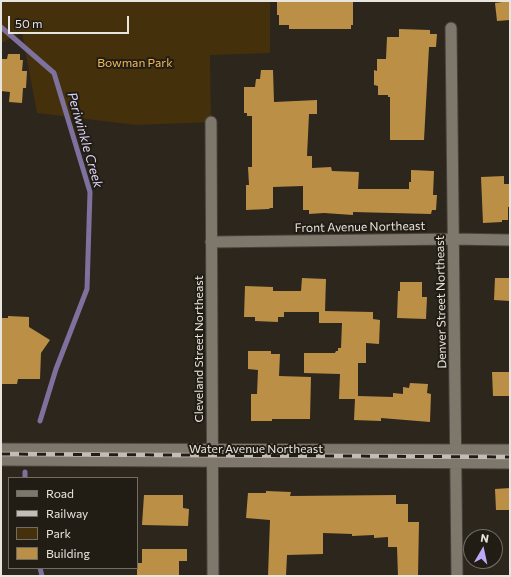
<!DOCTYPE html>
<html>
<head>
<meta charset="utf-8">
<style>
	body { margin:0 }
	#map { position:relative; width:511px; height:577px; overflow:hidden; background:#2c261d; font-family:Commissioner,sans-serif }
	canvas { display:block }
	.frame { position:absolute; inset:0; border:2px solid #e8e4de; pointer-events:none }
	.legend { position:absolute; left:8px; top:477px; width:130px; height:92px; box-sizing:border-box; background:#221d14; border:1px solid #716d65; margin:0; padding:5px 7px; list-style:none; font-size:12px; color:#e8e4de }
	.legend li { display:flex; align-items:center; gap:8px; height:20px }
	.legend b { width:20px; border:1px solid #716d65 }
	.north { position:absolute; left:463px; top:529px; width:40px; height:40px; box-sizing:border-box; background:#221d14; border:1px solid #716d65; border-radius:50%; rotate:9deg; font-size:11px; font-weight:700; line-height:16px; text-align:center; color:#e8e4de }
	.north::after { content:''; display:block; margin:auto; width:14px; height:18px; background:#bbaaf6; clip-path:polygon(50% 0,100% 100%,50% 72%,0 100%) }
	.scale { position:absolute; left:8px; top:16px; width:121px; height:18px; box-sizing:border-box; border:2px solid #e8e4de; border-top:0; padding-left:5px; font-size:12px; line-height:14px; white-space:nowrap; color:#e8e4de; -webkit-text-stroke:3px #221d14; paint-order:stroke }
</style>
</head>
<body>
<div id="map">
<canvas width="511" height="577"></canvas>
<div class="frame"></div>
<ul class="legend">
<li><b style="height:5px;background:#7e776c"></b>Road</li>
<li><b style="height:5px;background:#c2bdb7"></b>Railway</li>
<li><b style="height:11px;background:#44310c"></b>Park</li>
<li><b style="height:11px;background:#bb9046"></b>Building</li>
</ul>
<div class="north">N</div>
<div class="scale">50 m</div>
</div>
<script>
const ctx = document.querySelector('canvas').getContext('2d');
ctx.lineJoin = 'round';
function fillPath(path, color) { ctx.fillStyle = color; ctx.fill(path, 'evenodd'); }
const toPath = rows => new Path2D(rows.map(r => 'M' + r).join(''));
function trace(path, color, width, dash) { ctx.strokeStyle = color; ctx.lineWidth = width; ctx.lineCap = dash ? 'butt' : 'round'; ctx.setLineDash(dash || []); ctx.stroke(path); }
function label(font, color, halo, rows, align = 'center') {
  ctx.font = font + ' Commissioner,sans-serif'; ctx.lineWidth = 4; ctx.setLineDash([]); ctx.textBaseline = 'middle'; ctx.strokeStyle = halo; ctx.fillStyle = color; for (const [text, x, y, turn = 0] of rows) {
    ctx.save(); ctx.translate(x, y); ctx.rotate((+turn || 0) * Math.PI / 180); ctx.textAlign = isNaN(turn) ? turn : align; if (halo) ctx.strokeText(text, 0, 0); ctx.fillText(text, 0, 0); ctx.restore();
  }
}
fillPath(toPath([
	[1,1,270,1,270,53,210,55,211,122,136,125,37,113,22,33,1,43]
]), '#44310c');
trace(toPath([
	[1,27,54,73,90,192,87,289,56,369,40,421],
	[25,472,25,478],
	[40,568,42,576]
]), '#7e719d', 5);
fillPath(toPath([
	[277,1,353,1,353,25,351,25,351,29,289,29,289,25,279,25,279,15,277,15],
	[510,1,510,20,497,21,495,3],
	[399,29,430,30,430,34,437,34,436,47,429,47,424,140,390,140,390,97,388,97,388,95,378,95,378,86,374,85,374,70,377,71,377,59,386,59,387,37,399,37],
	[8,54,20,54,20,60,23,60,22,71,27,71,26,88,23,88,22,103,9,102,10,92,1,91,1,59,7,59],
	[261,70,273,70,274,102,317,100,317,114,309,114,307,156,312,156,312,168,331,167,332,171,359,172,358,189,409,189,409,182,411,182,411,170,434,171,433,195,437,195,436,210,432,210,431,214,353,212,353,215,324,213,309,214,309,210,303,210,303,186,273,187,273,208,270,208,269,209,246,210,246,185,249,185,248,167,252,167,252,116,247,116,247,113,244,113,244,87,255,87,256,79,260,79],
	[504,176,504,184,509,184,510,207,508,207,508,220,502,220,502,222,483,223,481,177],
	[302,278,326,279,325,311,373,312,373,319,380,320,379,344,366,343,366,363,358,363,358,396,393,397,393,393,403,394,403,387,409,388,410,383,428,384,427,393,431,394,430,422,381,418,381,421,354,420,355,399,339,399,340,374,304,373,304,353,335,353,336,351,338,351,338,348,341,348,342,323,319,323,319,312,284,312,284,317,278,317,278,322,255,321,255,317,244,317,245,286,273,287,273,291,301,291],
	[495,278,510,278,510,301,494,300],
	[400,282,422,282,422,297,427,297,426,319,397,318,398,291,400,291],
	[8,316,29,317,29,327,50,340,41,353,40,379,18,379,17,384,2,384,2,318,8,318],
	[248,351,271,351,271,354,280,354,279,376,311,377,310,419,272,419,272,421,251,421,251,394,257,394,258,370,248,369],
	[492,372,510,372,510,396,493,396],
	[510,488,510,510,496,510,495,489],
	[266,491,291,492,290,496,396,495,396,504,408,504,408,522,419,522,418,576,398,576,397,547,388,547,388,537,374,538,374,535,352,536,352,534,323,533,323,554,287,555,286,576,268,576,270,520,246,518,248,493,266,493],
	[144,495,183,495,183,508,189,509,188,526,142,525],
	[142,549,187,549,187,561,179,561,179,576,137,576,137,563,142,563]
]), '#bb9046');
const minor = toPath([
	[451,28,457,576],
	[211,122,213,576],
	[211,242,453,239,510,240],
	[1,449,510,450],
	[1,460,510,463]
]);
trace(minor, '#47423b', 13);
trace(minor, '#7e776c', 11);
const rail = toPath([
	[1,454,510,457]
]);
trace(rail, '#c2bdb7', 4.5);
trace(rail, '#221d14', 3, [9]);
label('12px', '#f4ba55', '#221d14', [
	["Bowman Park",135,63]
]);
label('12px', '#e8e4de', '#221d14', [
	["Front Avenue Northeast",360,227,-1],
	["Denver Street Northeast",441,302,-91],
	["Cleveland Street Northeast",199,349,-90],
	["Water Avenue Northeast",256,449]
]);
label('italic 13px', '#dbd4fb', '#221d14', [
	["Periwinkle Creek",85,140,74]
]);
</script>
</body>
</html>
